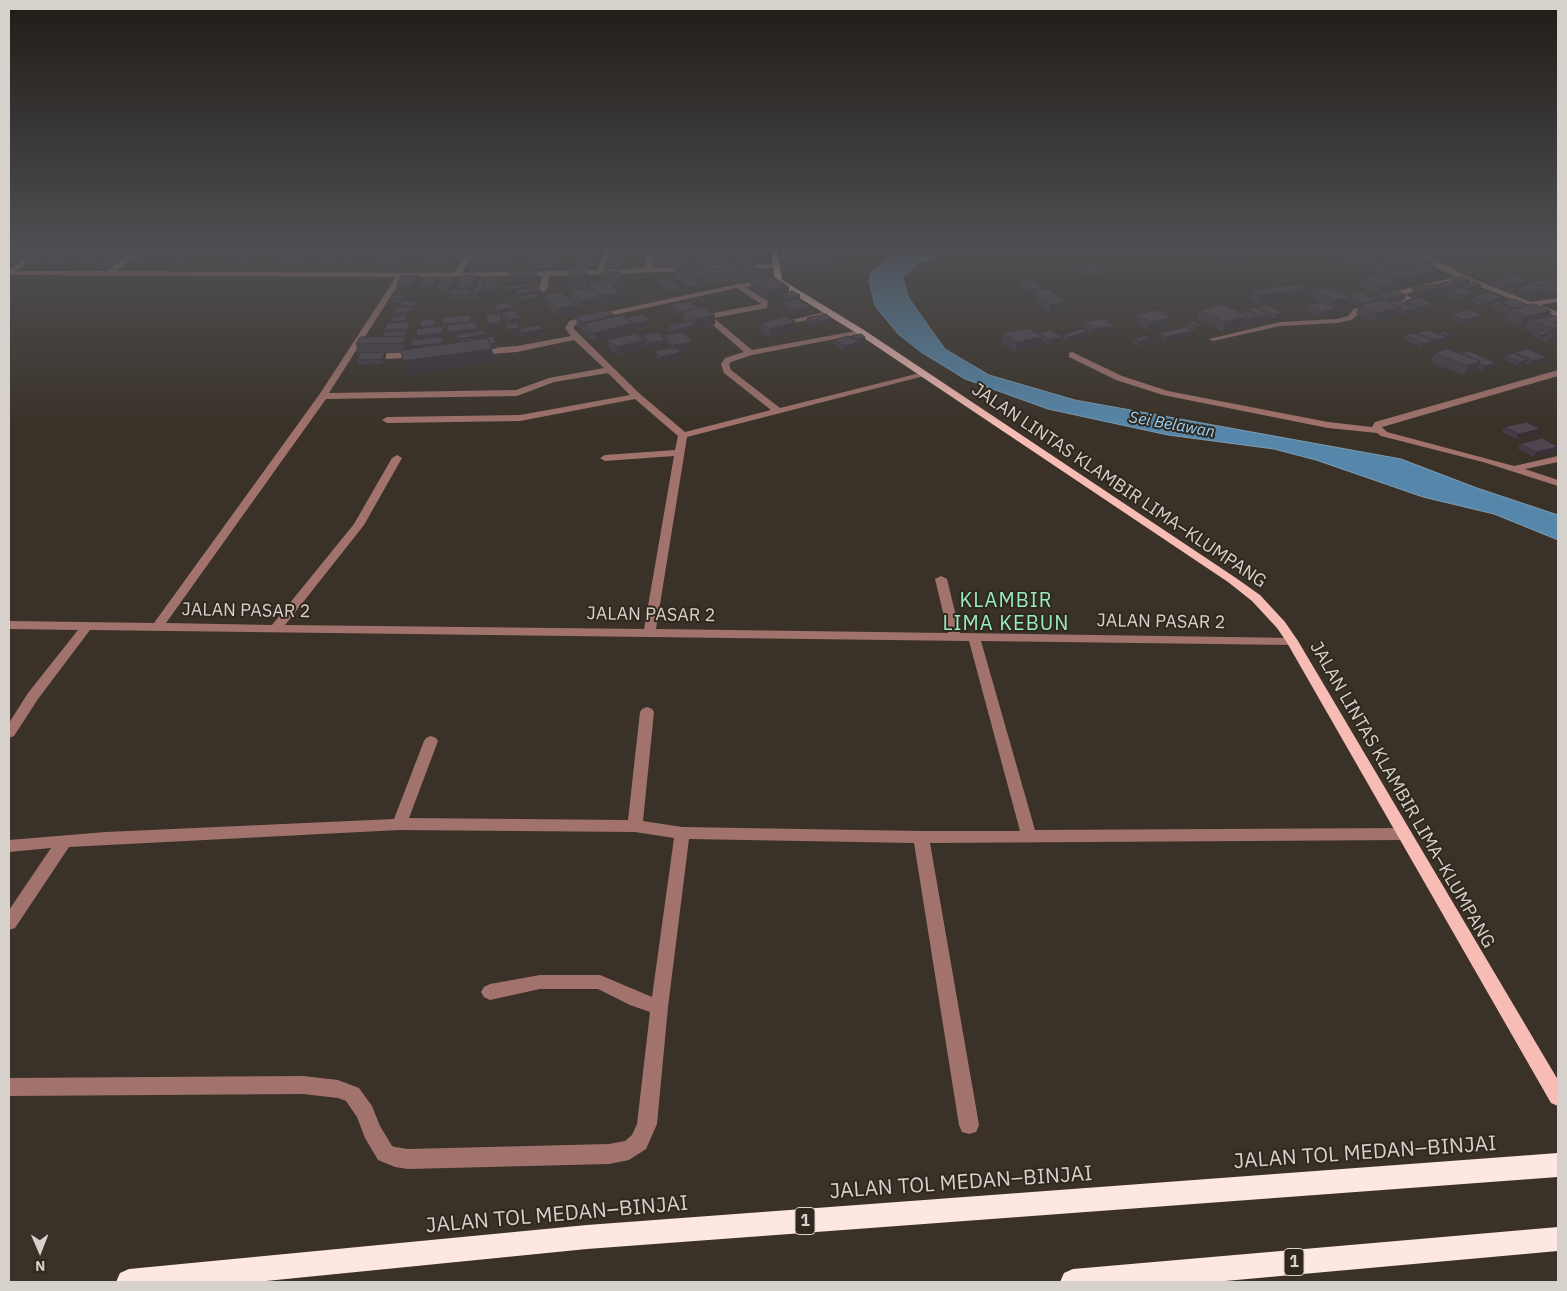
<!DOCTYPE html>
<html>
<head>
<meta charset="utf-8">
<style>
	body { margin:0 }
	#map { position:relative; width:1567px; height:1291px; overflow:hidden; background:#3a3228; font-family:"IBM Plex Sans",sans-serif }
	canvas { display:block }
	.frame { position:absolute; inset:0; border:10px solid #d6d1ca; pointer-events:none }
	.north { position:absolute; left:15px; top:1226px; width:50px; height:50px; -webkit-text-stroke:4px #30281e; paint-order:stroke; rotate:179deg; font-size:14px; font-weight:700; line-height:20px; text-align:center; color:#d6d1ca }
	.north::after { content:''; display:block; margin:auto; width:18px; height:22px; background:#d6d1ca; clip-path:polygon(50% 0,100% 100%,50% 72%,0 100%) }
</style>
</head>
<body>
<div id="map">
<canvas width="1567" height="1291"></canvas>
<div class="frame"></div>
<div class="north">N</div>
</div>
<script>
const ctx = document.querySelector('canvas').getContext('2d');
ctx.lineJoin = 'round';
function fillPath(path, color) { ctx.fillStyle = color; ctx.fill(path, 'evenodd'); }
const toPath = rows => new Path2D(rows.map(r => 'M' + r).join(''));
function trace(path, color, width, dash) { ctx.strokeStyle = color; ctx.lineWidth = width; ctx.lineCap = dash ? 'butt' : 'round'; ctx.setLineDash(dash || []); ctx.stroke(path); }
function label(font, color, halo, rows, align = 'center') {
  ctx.font = font + ' "IBM Plex Sans",sans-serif'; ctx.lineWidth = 4; ctx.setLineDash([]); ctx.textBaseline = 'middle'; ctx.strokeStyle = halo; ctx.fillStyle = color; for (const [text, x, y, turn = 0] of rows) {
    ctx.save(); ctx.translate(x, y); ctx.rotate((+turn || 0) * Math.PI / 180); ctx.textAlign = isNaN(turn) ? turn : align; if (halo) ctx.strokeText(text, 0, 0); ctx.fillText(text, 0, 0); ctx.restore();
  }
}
const water = toPath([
	[905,249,952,249,918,264,903,277,908,297,945,349,989,375,1075,400,1401,459,1477,488,1558,515,1558,540,1494,514,1423,497,1316,460,1274,449,1168,435,1048,409,965,379,921,352,898,334,875,306,869,281,872,271,889,258,905,249]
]);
fillPath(water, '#5687aa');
trace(water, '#7c9db4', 1);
fillPath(toPath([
	[38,249,46,249,17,271,107,271,132,252,136,254,134,255,116,271,453,273,472,249,479,249,461,273,597,270,605,249,612,249,604,270,645,268,648,249,655,249,652,268,778,264,778,268,775,268,549,276,547,290,543,292,539,290,542,276,403,277,329,393,516,390,549,378,604,368,574,340,517,352,477,355,473,352,477,349,517,346,571,336,565,328,569,321,584,317,738,284,769,280,769,284,745,287,768,301,767,308,714,318,752,350,861,330,865,332,861,334,752,355,731,362,729,364,731,370,780,408,924,372,928,375,687,437,656,629,948,633,935,579,941,576,947,579,960,633,1296,638,1298,641,1296,644,1292,645,981,641,1035,830,1404,828,1409,830,1412,834,1409,838,1404,840,930,843,979,1125,976,1132,969,1134,962,1132,959,1125,914,843,689,839,668,1007,657,1124,646,1149,629,1160,609,1164,408,1169,395,1167,378,1160,365,1138,357,1117,346,1101,338,1098,303,1094,9,1096,9,1078,303,1076,338,1080,359,1088,372,1106,380,1126,392,1146,395,1147,408,1149,609,1144,625,1141,632,1135,637,1124,650,1012,630,1005,598,989,540,989,490,1000,484,997,481,992,484,987,490,984,540,975,600,975,652,997,674,838,635,832,399,830,69,847,15,928,9,930,9,910,51,848,9,852,9,840,106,832,394,819,424,741,426,738,431,736,436,738,438,741,409,818,628,820,640,712,642,709,647,707,652,709,654,712,643,821,682,827,921,831,1020,831,969,641,90,630,38,699,14,736,9,738,9,723,28,693,78,630,9,629,9,621,154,623,319,395,396,277,9,275,9,270,38,249],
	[737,288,761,304,709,314,703,311,699,313,744,352,725,358,721,364,724,373,771,410,685,432,640,394,573,328,575,325,586,321,737,288],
	[608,373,630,395,520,415,387,417,382,420,387,423,520,421,635,399,678,436,675,450,605,455,600,458,605,461,674,456,644,629,285,625,364,525,402,458,397,455,392,458,354,524,272,625,166,623,326,399,517,396,554,382,608,373],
	[539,249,546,249,542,254,539,252,539,249],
	[1412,249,1419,249,1428,256,1466,276,1531,302,1558,298,1558,302,1540,305,1558,312,1558,317,1462,280,1405,294,1412,298,1412,302,1360,313,1351,320,1337,323,1280,326,1213,341,1209,339,1280,322,1337,319,1348,316,1354,309,1403,299,1396,295,1396,291,1456,277,1422,260,1412,249],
	[829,311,833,313,832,315,778,326,774,324,829,311],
	[417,352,420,353,420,357,370,360,366,357,370,354,417,352],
	[1072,352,1122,376,1168,391,1328,422,1372,427,1375,422,1558,370,1558,376,1382,427,1387,432,1514,466,1558,456,1558,462,1525,469,1558,480,1558,486,1483,462,1381,436,1377,433,1328,428,1163,395,1116,380,1069,357,1069,353,1072,352]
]), '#a2736c');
fillPath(toPath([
	[771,249,777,249,782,280,864,330,1236,578,1260,595,1285,622,1298,641,1558,1080,1558,1106,1551,1103,1286,641,1277,628,1252,601,1228,582,858,334,775,283,771,249]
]), '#f7bdb4');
fillPath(toPath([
	[1558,1153,1558,1177,587,1249,256,1282,116,1282,120,1273,129,1269,587,1225,1558,1153],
	[1558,1227,1558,1251,1214,1282,1060,1282,1064,1273,1073,1269,1558,1227]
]), '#fee6e2');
fillPath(toPath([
	[9,249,28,249,22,254,19,254,19,255,9,263],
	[102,249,115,249,117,253,123,257,117,261,117,262,109,269,98,269,97,265,106,258,106,257,97,263,79,263,78,259,96,253],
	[161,249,162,253,148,264,136,264,135,260],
	[241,249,261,249,262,253,250,265,236,265,234,256],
	[391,249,406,249,405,251,413,251,414,255,412,258,403,258,402,254,403,253,391,253],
	[429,249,472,249,470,252,457,252,458,257,453,264,426,265,424,256],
	[475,249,503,254,514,253,515,257,512,266,499,267,498,263,496,267,483,267,482,262,478,270,468,270,467,266,474,254,474,252],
	[509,249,537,249,537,250,536,253,509,253],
	[544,249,563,249,562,251,544,252],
	[565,249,591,249,592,251,590,256,565,256,564,252],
	[655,249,682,249,682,251,684,251,684,261,701,260,709,253,709,249,754,249,754,264,734,264,734,257,728,257,728,265,716,265,716,256,714,256,714,265,712,265,712,268,728,267,755,264,755,270,764,270,765,277,789,287,789,292,803,303,811,306,811,310,796,314,782,307,782,303,789,301,784,298,784,296,766,300,750,289,750,280,759,278,746,279,746,273,744,273,744,281,706,282,706,276,689,276,700,289,689,291,675,278,673,262,675,262,676,255,674,255,672,267,653,267,653,258],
	[782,249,831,249,831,254,782,254],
	[1208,249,1240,249,1239,250,1247,256,1246,260,1219,261,1213,255,1213,253],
	[1357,249,1377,249,1376,251,1361,252],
	[1378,249,1406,249,1407,250,1406,251,1414,256,1414,257,1432,262,1430,268,1437,277,1414,279,1412,278,1412,279,1394,281,1384,275,1385,274,1374,274,1366,268,1366,267,1361,267,1353,263,1345,263,1338,258,1339,254,1379,262,1378,264,1388,266,1389,263,1375,256,1377,252,1381,252],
	[1420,249,1479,249,1480,250,1479,251,1485,254,1483,259,1447,260,1441,256,1441,255,1440,254,1439,255,1425,256,1420,251],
	[1494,249,1530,249,1529,253,1500,253],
	[191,250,192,254,181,264,170,264,169,260],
	[341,250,342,255,334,264,322,264,320,260,321,259,320,254],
	[361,250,362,254,360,258,354,258,349,264,339,264,338,260],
	[559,252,559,257,556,268,544,269,543,265],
	[543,253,544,257,541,268,531,268,530,264],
	[61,254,72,254,73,258,64,266,50,267,48,263,46,265,26,264,23,256],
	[311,255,312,259,308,264,278,264,277,260],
	[401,255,401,259,398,265,373,265,372,261],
	[780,255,833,261,832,270,780,270],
	[594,257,594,267,587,267,588,274,586,287,570,287,569,279,576,266,576,263],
	[622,258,621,266,609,267,608,263],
	[1080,265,1101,271,1100,275,1084,276,1080,269],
	[619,271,619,284,610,284,620,292,621,301,604,304,601,302,602,305,583,310,571,300,570,292,589,288,589,284,602,281,602,272],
	[1558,274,1558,295,1554,295,1545,292,1530,295,1518,290,1520,287,1503,290,1492,285,1494,280,1528,281,1527,284,1535,283,1536,282,1551,280,1554,275],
	[537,276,536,281,509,281,509,277],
	[1362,277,1398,283,1395,291,1404,300,1398,301,1404,303,1405,301,1434,304,1433,308,1418,311,1415,310,1414,313,1402,316,1398,314,1397,316,1373,322,1356,314,1359,306,1354,306,1350,302,1349,307,1336,309,1334,313,1320,316,1305,310,1306,305,1319,302,1312,299,1315,290,1349,297,1351,292,1375,301,1379,301,1373,298,1375,294,1359,286],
	[478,279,472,289,473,292,487,281,499,282,494,293,483,293,483,291,479,298,473,298,472,295,471,298,449,298,449,294,456,289,456,286],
	[419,280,413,288,398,287,397,283],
	[660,280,681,288,681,292,672,294,660,284],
	[1451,280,1468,284,1480,289,1470,291,1474,293,1473,297,1502,301,1497,302,1500,303,1500,302,1528,305,1551,311,1549,317,1558,317,1558,332,1556,335,1556,341,1548,343,1542,341,1543,338,1540,339,1532,336,1533,332,1525,329,1527,324,1521,326,1504,319,1507,313,1505,314,1491,308,1492,304,1484,306,1471,301,1472,298,1461,300,1445,294,1446,291,1422,295,1412,291,1414,286,1450,283],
	[1021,281,1042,287,1041,290,1066,312,1049,314,1033,300,1034,292,1030,293,1020,286],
	[438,282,433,289,419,289,418,285],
	[456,282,449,292,437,292,436,288],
	[505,286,528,288,540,291,541,295,538,296,539,297,540,301,521,304,518,300,516,293,508,294,506,291],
	[1308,289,1306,298,1259,304,1250,299,1253,290],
	[406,294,407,299,406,301,417,305,415,310,413,310,413,311,409,317,408,317,409,320,408,322,410,322,411,327,408,333,408,336,407,339,408,345,407,349,413,348,418,340,420,328,435,319,436,327,444,338,442,338,444,344,459,342,457,339,456,335,448,336,447,328,443,328,442,324,471,319,471,323,477,327,478,330,496,343,497,348,492,349,494,362,406,375,401,353,386,353,386,357,383,364,358,365,357,360,360,354,358,354,356,344,382,337,385,332,384,330,391,323,390,321,393,316,392,313,400,307,402,303,393,303,392,298],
	[545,295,575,305,576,314,559,317,546,304],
	[671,304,715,324,694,329,694,330,683,332,692,342,692,347,678,349,681,357,661,361,655,356,655,351,673,348,665,339,665,335,672,334,668,331,668,326,685,322,683,321,683,316,680,316,671,309],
	[494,305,513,310,521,318,522,322,516,323,520,329,543,334,524,338,520,332,509,334,506,329,505,325,509,324,503,317,503,314,500,314,502,327,487,329,498,314,495,309],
	[1260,307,1282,317,1274,319,1268,316,1267,319,1259,320,1258,322,1249,324,1247,322,1246,325,1223,331,1197,320,1199,311,1241,313,1246,312,1247,308,1260,309],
	[1137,314,1172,318,1170,326,1148,331,1136,323],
	[1451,314,1481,320,1463,324,1449,319],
	[614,315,614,317,625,318,651,325,633,328,634,332,595,342,584,333,584,331,577,326,576,317],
	[807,318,832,319,832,323,813,327,807,322],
	[1084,321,1114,326,1113,331,1092,333,1083,326],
	[796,322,796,331,770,338,761,333,760,323],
	[1187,322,1203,325,1202,329,1195,331,1186,327],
	[1439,332,1451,335,1449,340,1444,340,1444,342,1431,344,1431,346,1421,348,1404,340,1405,335,1416,334,1416,333,1438,334],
	[1003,333,1037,333,1063,337,1063,334,1086,336,1068,341,1063,339,1062,342,1049,345,1042,340,1041,346,1016,352,1002,342],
	[1159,333,1192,336,1165,341,1158,337],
	[642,335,666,344,649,348,645,343,645,349,618,356,609,349,608,340,642,338],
	[852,336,865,342,859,343,859,347,844,351,834,345,834,340,852,339],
	[1150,338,1149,343,1138,346,1133,344,1134,339],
	[1447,349,1494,368,1483,371,1477,368,1476,370,1464,375,1431,363,1435,353],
	[1514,352,1547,357,1544,362,1531,365,1526,363,1525,365,1518,366,1504,360,1506,355,1514,354],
	[1504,427,1541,429,1538,434,1516,439,1502,432],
	[1520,444,1556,452,1534,457,1518,449]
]), '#443b44');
fillPath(toPath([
	[20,249,28,249,22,254],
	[53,249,68,249,46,265,42,256],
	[114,249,115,249,117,253,112,257,110,252],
	[161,249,162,253,148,264,147,260],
	[255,249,261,249,262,253,250,265,248,256],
	[456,249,458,257,453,264,452,256],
	[500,249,505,249,496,267,495,258],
	[673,249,674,256,672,267,671,258],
	[191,250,192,254,181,264,180,260],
	[341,250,342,255,334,264,333,260],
	[361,250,362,254,360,258,359,254],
	[17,251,19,255,9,263,9,257],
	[413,251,414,255,412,258,411,254],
	[559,252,559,257,556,268,556,264],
	[104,253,106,257,97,263,96,259],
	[121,253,123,257,117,261,117,262,109,269,108,265,115,258,115,257],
	[514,253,515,257,512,266,512,262],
	[543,253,544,257,541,268,540,264],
	[72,254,73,258,64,266,62,262],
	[353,254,354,258,349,264,348,260],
	[311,255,312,259,308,264,307,260],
	[401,255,401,259,398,265,397,261],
	[481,259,482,262,478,270,477,266],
	[587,266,588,274,586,287,585,278],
	[537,271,537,276,536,281,535,277],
	[1439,272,1437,277,1414,279,1415,274],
	[478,275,478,279,471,290,470,286],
	[1413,275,1412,279,1394,281,1395,276],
	[419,276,419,280,413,288,412,283],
	[455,277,456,282,449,292,449,288],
	[437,278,438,282,433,289,432,285],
	[486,278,487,283,482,289,483,291,479,298,479,293],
	[499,278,499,282,494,293,493,289],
	[1470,280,1468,285,1457,287,1458,283],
	[1528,281,1526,285,1520,286,1520,287,1503,290,1505,285],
	[1556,282,1554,286,1547,288,1545,292,1530,295,1532,291,1540,289,1542,285],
	[1398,283,1394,292,1377,295,1380,286],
	[1481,284,1480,289,1465,293,1466,289],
	[699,285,700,289,689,291,689,287],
	[1456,285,1455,290,1447,290,1446,291,1422,295,1424,291],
	[528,287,529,291,515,290,516,293,508,294,507,290],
	[789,287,789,295,784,293,784,296,766,300,766,291],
	[1042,287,1041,291,1034,291,1034,292,1030,293,1030,289],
	[681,288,681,292,672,294,672,290],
	[472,289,473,293,472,293,472,295,471,298,470,294],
	[1308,289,1306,298,1259,304,1261,295],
	[540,291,541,295,519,298,518,297,518,294],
	[1556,291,1558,291,1558,295,1554,295],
	[620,292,621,301,604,304,603,296],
	[1474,293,1473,297,1461,300,1463,296],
	[406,294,407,299,405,303,404,298],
	[800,295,800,300,791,302,791,298],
	[1406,295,1404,300,1385,304,1387,299],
	[601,296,602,305,583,310,582,301],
	[539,297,540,301,521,304,521,300],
	[1503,297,1502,301,1484,306,1486,302],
	[1352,298,1349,307,1336,309,1334,313,1320,316,1321,312,1332,309,1335,300],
	[417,300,417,305,415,310,414,306],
	[1067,303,1066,312,1049,314,1051,305],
	[1434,304,1433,308,1418,311,1420,307],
	[575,305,576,314,559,317,558,309],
	[811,306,811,310,796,314,796,310],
	[412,307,413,311,409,317,408,313],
	[513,307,514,312,503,312,503,314,500,314,502,327,487,329,487,324,498,314,498,310],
	[1401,307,1397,316,1373,322,1377,313],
	[698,308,682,312,683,316,680,316,680,312],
	[1415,308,1414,313,1402,316,1404,311],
	[1551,311,1547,320,1529,320,1527,324,1521,326,1525,317],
	[1283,313,1282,317,1274,319,1276,315],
	[614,315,615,324,584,325,583,323],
	[715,315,715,324,673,335,673,330,693,325,693,320],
	[1268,315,1267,319,1259,320,1258,322,1249,324,1250,319,1260,317,1260,316],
	[1483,315,1481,320,1463,324,1464,320],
	[408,316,409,320,407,325,406,321],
	[1248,316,1246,325,1223,331,1225,322],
	[521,318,522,322,510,324,509,320],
	[1172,318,1170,326,1148,331,1150,322],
	[435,319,436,323,435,330,421,331,420,327],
	[832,319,832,323,813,327,813,322],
	[650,320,651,325,634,329,633,324],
	[410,322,411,327,408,333,407,329],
	[477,322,478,333,448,336,447,332],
	[796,322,796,331,770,338,770,329],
	[1558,322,1558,332,1557,335,1547,337,1554,323],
	[633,323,634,332,595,342,594,333],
	[1203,325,1202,329,1195,331,1196,326],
	[442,326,444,338,418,341,417,336],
	[1114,326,1113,331,1092,333,1093,329],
	[519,328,520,332,509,334,508,330],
	[543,329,543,334,524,338,523,333],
	[407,331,408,336,407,339,408,345,405,353,403,343],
	[1087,331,1086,336,1068,341,1069,337],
	[1193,331,1192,336,1165,341,1166,337],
	[1548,333,1546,337,1544,336,1543,338,1540,339,1542,335],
	[486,334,486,338,481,338,481,340,460,342,460,339],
	[1451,335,1449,340,1432,345,1434,340,1445,337,1446,336],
	[1558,336,1556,341,1548,343,1550,338],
	[865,337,865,342,859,343,859,347,844,351,845,346,856,343,857,339],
	[1043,337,1041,346,1016,352,1017,342],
	[1063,337,1062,342,1049,345,1050,340],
	[1150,338,1149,343,1138,346,1139,342],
	[644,340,645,349,618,356,617,347],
	[665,340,666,344,649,348,649,343],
	[1433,341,1431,346,1421,348,1423,343],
	[692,342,692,347,675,350,674,345],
	[443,343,444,347,413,351,412,346],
	[496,343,497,348,492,349,494,362,406,375,403,361],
	[385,352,386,357,383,364,382,359],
	[681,352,681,357,661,361,660,357],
	[1547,357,1544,362,1531,365,1533,361],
	[1527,360,1525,365,1518,366,1520,362],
	[1480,361,1476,370,1464,375,1468,366],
	[1496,363,1494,368,1483,371,1485,366],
	[1541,429,1538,434,1516,439,1518,434],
	[1558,447,1556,452,1534,457,1536,452]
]), '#373037');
const building = toPath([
	[33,249,53,249,42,256,23,256,33,249],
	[102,249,114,249,110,252,104,253,96,259,78,259,85,253,96,253,102,249],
	[148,249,160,249,147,260,135,260,148,249],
	[241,249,255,249,248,256,234,256,241,249],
	[429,249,456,249,452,256,424,256,429,249],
	[475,249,487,249,485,252,474,252,475,249],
	[487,249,500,249,495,258,481,259,487,249],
	[565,249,591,249,590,252,564,252,565,249],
	[655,249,673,249,671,258,653,258,655,249],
	[673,249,681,249,681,251,684,251,683,261,675,261,676,250,673,250,673,249],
	[1385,249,1406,249,1407,250,1386,250,1385,249],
	[1424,249,1438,249,1441,251,1427,251,1424,249],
	[1440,249,1459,249,1461,251,1443,251,1440,249],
	[1463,249,1479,249,1480,250,1464,250,1463,249],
	[180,250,191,250,180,260,169,260,180,250],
	[324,250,341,250,333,260,320,260,325,254,320,254,324,250],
	[346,250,361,250,359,254,353,254,348,260,338,260,346,250],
	[1241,250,1247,256,1220,257,1214,251,1241,250],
	[9,251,17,251,9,257,9,251],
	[404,251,413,251,411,254,402,254,404,251],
	[1408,251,1414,256,1408,256,1411,258,1391,259,1393,260,1377,252,1408,251],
	[1480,251,1485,254,1448,256,1442,252,1480,251],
	[559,252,556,264,543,265,546,253,559,252],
	[111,253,121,253,115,257,105,257,111,253],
	[514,253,512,262,498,263,501,254,514,253],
	[534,253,543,253,540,264,530,264,534,253],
	[621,253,621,262,608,263,609,254,621,253],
	[700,253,714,253,714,261,711,261,711,260,701,260,700,253],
	[1368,253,1379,262,1362,263,1355,258,1346,259,1339,254,1368,253],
	[58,254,72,254,62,262,48,263,58,254],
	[473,254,483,254,477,266,467,266,473,254],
	[716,254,727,254,728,260,716,261,716,254],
	[734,254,754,254,754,260,734,260,734,254],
	[831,254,833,261,780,262,780,255,831,254],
	[281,255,311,255,307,260,277,260,281,255],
	[376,255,401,255,397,261,372,261,376,255],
	[594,257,593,262,576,263,576,258,594,257],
	[1423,257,1432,262,1399,264,1391,259,1423,257],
	[105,258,116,258,108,265,97,265,105,258],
	[711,260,712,268,743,267,744,272,706,273,706,267,673,268,673,262,711,260],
	[729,264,755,264,755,269,743,269,743,267,728,267,729,264],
	[1367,264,1385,264,1393,269,1375,270,1367,264],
	[1080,265,1096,265,1101,271,1084,271,1080,265],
	[571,266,587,266,585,278,569,279,571,266],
	[1428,267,1439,272,1415,274,1405,269,1428,267],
	[1403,269,1413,275,1395,276,1386,271,1403,269],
	[746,270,764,270,764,274,746,274,746,270],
	[537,271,535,277,509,277,510,272,537,271],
	[619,271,619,279,602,280,602,272,619,271],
	[685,272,699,285,689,287,674,274,685,272],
	[403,275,419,276,412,283,397,283,403,275],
	[463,275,478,275,470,286,456,286,463,275],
	[1379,275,1398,283,1380,286,1362,277,1379,275],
	[772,276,789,287,766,291,750,280,772,276],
	[1517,276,1528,281,1505,285,1494,280,1517,276],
	[443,277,455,277,449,288,436,288,443,277],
	[1462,277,1470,280,1458,283,1451,280,1462,277],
	[423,278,437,278,432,285,418,285,423,278],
	[480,278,486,278,479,293,472,293,480,278],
	[488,278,499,278,493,289,482,289,488,278],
	[669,278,681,288,672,290,660,280,669,278],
	[1549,279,1556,282,1542,285,1536,282,1549,279],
	[606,280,620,292,603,296,589,284,606,280],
	[1032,280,1042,287,1030,289,1021,281,1032,280],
	[1448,282,1456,285,1424,291,1414,286,1435,285,1448,282],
	[1475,282,1481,284,1466,289,1460,286,1475,282],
	[526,283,528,287,507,290,505,286,526,283],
	[1534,283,1540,286,1556,283,1558,284,1558,291,1556,291,1547,288,1532,291,1520,286,1534,283],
	[1300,284,1308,289,1261,295,1253,290,1300,284],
	[538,287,540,291,518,294,515,290,538,287],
	[1459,287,1474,293,1463,296,1447,290,1459,287],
	[589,288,601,296,582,301,570,292,589,288],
	[1332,288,1352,298,1335,300,1315,290,1332,288],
	[451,289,472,289,470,294,449,294,451,289],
	[1050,289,1067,303,1051,305,1034,291,1050,289],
	[1394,290,1406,295,1387,299,1375,294,1394,290],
	[792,291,800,295,791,298,784,293,792,291],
	[561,292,575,305,558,309,545,295,561,292],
	[1351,292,1363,292,1368,297,1371,297,1375,301,1372,302,1355,302,1350,296,1354,296,1351,292],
	[1490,292,1503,297,1486,302,1473,297,1490,292],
	[536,293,539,297,521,300,518,296,536,293],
	[406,294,404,298,392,298,394,295,406,294],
	[1419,297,1434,304,1420,307,1405,301,1419,297],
	[797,299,803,302,802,304,806,303,811,306,796,310,782,303,797,299],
	[1514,299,1528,305,1514,308,1500,302,1514,299],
	[417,300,414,306,400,306,403,301,417,300],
	[1383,300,1401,307,1377,313,1359,305,1383,300],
	[1396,300,1415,308,1404,311,1400,309,1401,307,1388,302,1396,300],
	[689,301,698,308,680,312,671,304,689,301],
	[509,302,513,307,498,310,494,305,509,302],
	[1321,302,1336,309,1321,312,1306,305,1321,302],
	[1497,302,1511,308,1507,309,1492,303,1497,302],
	[1222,304,1248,316,1225,322,1199,311,1222,304],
	[1534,304,1551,311,1525,317,1508,310,1534,304],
	[1268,305,1283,313,1276,315,1260,307,1268,305],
	[396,307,412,307,408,313,392,313,396,307],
	[703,307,715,315,693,320,682,312,703,307],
	[1255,307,1268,315,1260,316,1247,308,1255,307],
	[514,310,521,318,509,320,503,312,514,310],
	[607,310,614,315,583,323,576,317,607,310],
	[1159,310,1172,318,1150,322,1137,314,1159,310],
	[1469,310,1483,315,1464,320,1451,314,1469,310],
	[1248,311,1260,317,1250,319,1248,318,1248,316,1241,313,1248,311],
	[500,314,501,323,487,324,486,315,500,314],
	[642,314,650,320,633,324,625,318,642,314],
	[826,314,832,319,813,322,807,318,826,314],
	[471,315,470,322,442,324,443,317,471,315],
	[622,315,633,323,594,333,583,324,622,315],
	[393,316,408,316,406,321,390,321,393,316],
	[786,316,796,322,770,329,760,323,786,316],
	[1554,316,1558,317,1558,322,1554,323,1558,325,1558,327,1551,328,1529,320,1554,316],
	[435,319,434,326,420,327,421,320,435,319],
	[1105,319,1114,326,1093,329,1084,321,1105,319],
	[688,321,694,325,673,330,668,326,688,321],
	[1194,321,1203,325,1196,326,1187,322,1194,321],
	[410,322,407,329,384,330,387,323,410,322],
	[477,322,477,329,447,332,447,325,477,322],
	[516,323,519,328,508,330,505,325,516,323],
	[539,325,543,329,523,333,519,329,539,325],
	[442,326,443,333,417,336,416,329,442,326],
	[1186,327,1193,331,1166,337,1159,333,1186,327],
	[1028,328,1043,337,1017,342,1003,333,1028,328],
	[1082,329,1087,331,1069,337,1063,334,1082,329],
	[482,330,486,334,460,339,456,335,482,330],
	[1050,330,1063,337,1050,340,1037,333,1050,330],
	[1428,330,1446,337,1434,340,1416,333,1428,330],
	[1540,330,1548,333,1542,335,1534,331,1540,330],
	[407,331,405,336,382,337,384,332,407,331],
	[1444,331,1451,335,1446,336,1439,332,1444,331],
	[658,332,665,340,649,343,642,335,658,332],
	[683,332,692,342,674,345,665,335,683,332],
	[636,333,644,340,617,347,608,340,636,333],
	[1415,333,1433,341,1423,343,1405,335,1415,333],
	[861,334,865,337,857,339,852,336,861,334],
	[1552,334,1558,336,1550,338,1544,336,1552,334],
	[406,336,403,343,356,344,360,337,406,336],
	[492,336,496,343,490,344,488,338,481,339,481,338,492,336],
	[848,336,859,342,845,346,834,340,848,336],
	[1145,336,1150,338,1139,342,1134,339,1145,336],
	[442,337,443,343,412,346,411,340,442,337],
	[473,338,475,340,460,342,459,340,473,338],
	[488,338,492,349,403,361,401,350,488,338],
	[676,347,681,352,660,357,655,351,676,347],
	[1447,349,1480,361,1468,366,1435,353,1447,349],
	[1528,349,1547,357,1533,361,1514,352,1528,349],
	[1469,351,1496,363,1485,366,1479,364,1480,361,1460,353,1469,351],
	[385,352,382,359,357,360,361,353,385,352],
	[1513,353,1527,360,1520,362,1506,355,1513,353],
	[1526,422,1541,429,1518,434,1504,427,1526,422],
	[1542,438,1558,447,1536,452,1520,444,1542,438]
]);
fillPath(building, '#4f454f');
trace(building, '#373037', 1);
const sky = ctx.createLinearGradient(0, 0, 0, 430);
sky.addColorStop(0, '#201c16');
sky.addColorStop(0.58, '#4f4f53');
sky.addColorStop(1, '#4f4f5300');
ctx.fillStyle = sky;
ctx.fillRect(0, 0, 1567, 430);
label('italic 16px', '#9ad4ff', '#30281e', [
	["Sei Belawan",1172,425,10]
]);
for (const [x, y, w] of [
	[805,1221,20],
	[1294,1262,20]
]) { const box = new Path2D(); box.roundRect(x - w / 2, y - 13.5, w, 27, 4); ctx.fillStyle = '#30281e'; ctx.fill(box); trace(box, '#d6d1ca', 1); }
label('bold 16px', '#d6d1ca', null, [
	["1",805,1221],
	["1",1294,1262]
]);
label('18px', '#d6d1ca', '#30281e', [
	["JALAN LINTAS KLAMBIR LIMA–KLUMPANG",1119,486,34],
	["JALAN PASAR 2",246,611,1],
	["JALAN PASAR 2",651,615,1],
	["JALAN PASAR 2",1161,622,1],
	["JALAN LINTAS KLAMBIR LIMA–KLUMPANG",1402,795,60]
]);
ctx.letterSpacing = '1px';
label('20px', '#98ecc3', '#30281e', [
	["KLAMBIR",1006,601],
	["LIMA KEBUN",1006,624]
]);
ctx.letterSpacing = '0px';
label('21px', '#d6d1ca', '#30281e', [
	["JALAN TOL MEDAN–BINJAI",1365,1153,-4],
	["JALAN TOL MEDAN–BINJAI",961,1183,-4],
	["JALAN TOL MEDAN–BINJAI",557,1215,-5]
]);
</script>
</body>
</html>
